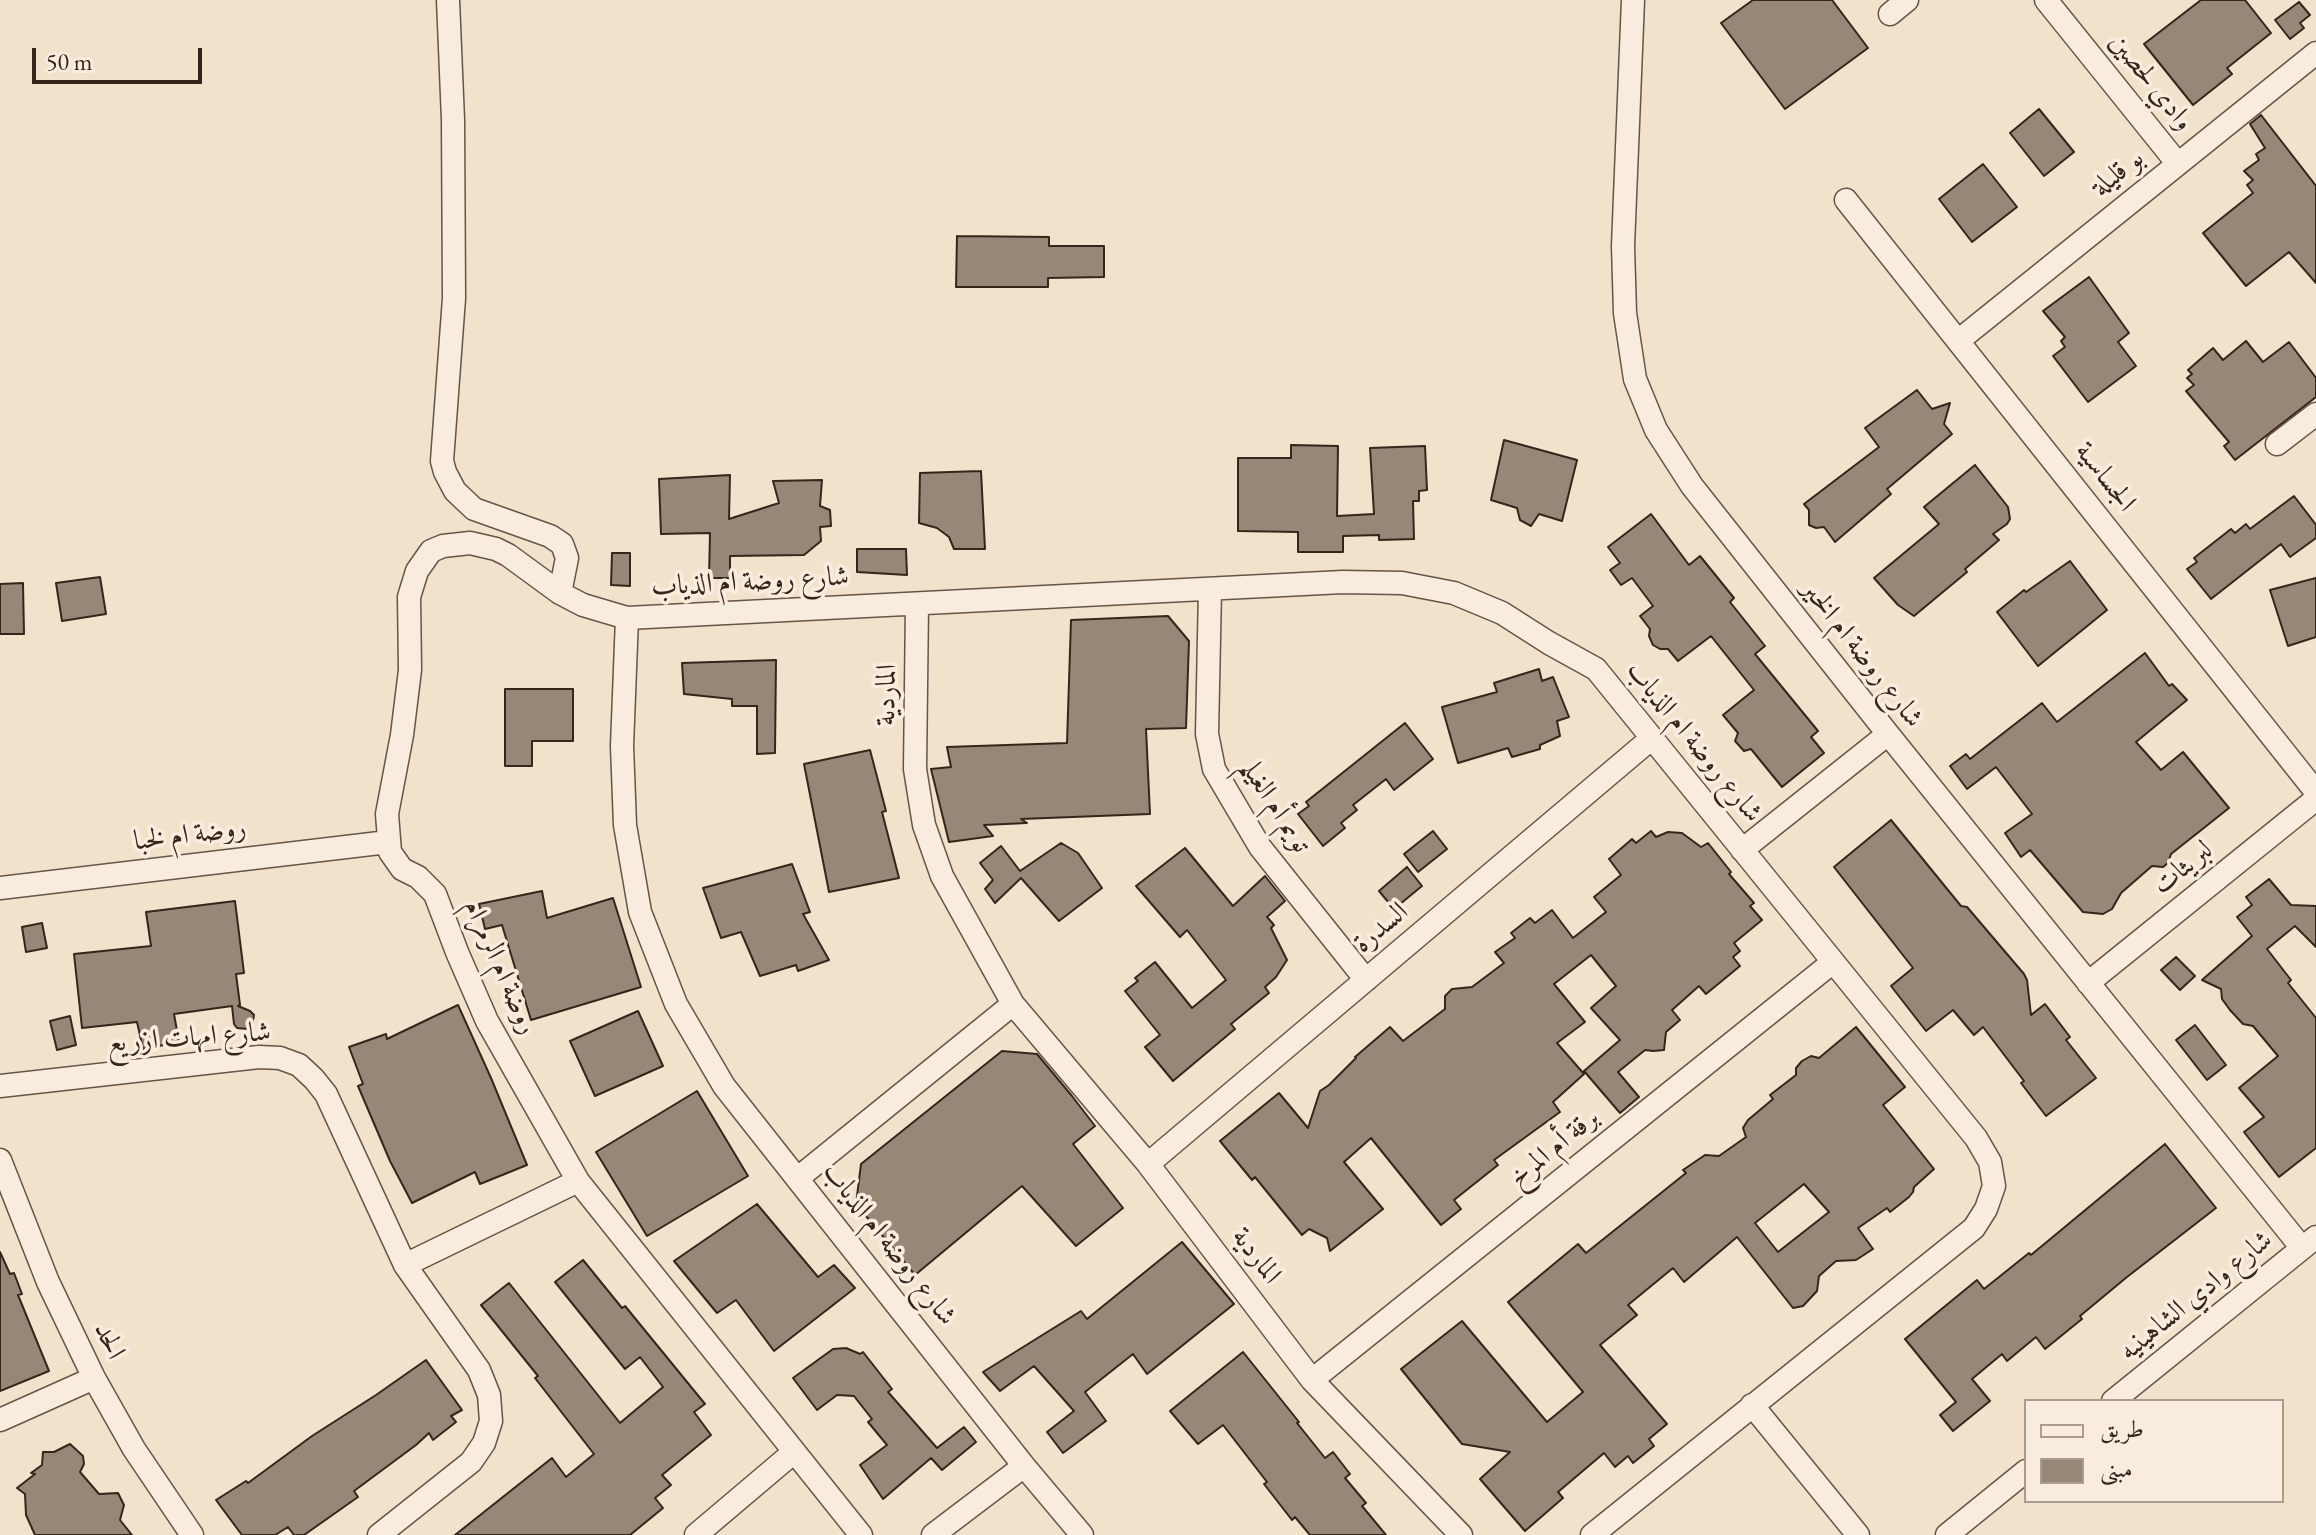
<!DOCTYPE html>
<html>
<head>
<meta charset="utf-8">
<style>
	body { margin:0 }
	#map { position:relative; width:2316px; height:1535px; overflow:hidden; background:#f2e2cc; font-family:"EB Garamond",Amiri,serif }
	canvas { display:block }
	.legend { position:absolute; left:2024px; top:1399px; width:260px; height:104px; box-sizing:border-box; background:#f7ecde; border:2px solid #aa9c90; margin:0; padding:10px 14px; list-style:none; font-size:24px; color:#37241b }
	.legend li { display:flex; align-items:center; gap:16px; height:40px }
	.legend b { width:40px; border:2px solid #aa9c90 }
	.scale { position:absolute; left:32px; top:48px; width:170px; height:36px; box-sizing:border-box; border:4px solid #37241b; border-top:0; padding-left:10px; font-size:24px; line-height:28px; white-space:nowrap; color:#37241b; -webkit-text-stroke:6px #f7ecde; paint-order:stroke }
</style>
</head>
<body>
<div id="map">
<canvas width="2316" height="1535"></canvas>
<ul class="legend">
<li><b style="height:10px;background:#f7ecde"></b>طريق</li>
<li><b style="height:22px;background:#988777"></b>مبنى</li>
</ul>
<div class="scale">50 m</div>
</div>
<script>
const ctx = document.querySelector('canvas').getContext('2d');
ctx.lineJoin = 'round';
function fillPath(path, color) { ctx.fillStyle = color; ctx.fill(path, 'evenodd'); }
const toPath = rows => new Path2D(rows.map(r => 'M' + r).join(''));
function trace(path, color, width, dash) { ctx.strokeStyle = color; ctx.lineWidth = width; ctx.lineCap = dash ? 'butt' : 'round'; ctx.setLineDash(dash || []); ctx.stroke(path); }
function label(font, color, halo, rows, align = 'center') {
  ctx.font = font + ' "EB Garamond",Amiri,serif'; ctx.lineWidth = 7; ctx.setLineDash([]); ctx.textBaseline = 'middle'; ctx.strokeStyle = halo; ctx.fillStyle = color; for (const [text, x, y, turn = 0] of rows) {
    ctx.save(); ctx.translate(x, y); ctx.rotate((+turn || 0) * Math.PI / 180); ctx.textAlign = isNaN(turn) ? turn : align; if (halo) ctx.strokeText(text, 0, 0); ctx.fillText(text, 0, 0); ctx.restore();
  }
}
const building = toPath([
	[1753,0,1832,0,1868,48,1785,109,1721,23,1753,0],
	[2201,0,2245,0,2271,33,2227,68,2232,74,2193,105,2144,44,2201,0],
	[2299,2,2310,15,2300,23,2304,28,2290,39,2275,20,2299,2],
	[2039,109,2074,152,2044,176,2010,133,2039,109],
	[2261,115,2316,186,2316,283,2289,252,2246,286,2203,233,2253,193,2247,185,2253,180,2244,171,2259,160,2256,154,2265,148,2250,124,2261,115],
	[1983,164,2017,207,1972,242,1939,199,1983,164],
	[957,236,1049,237,1049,246,1104,246,1104,277,1048,278,1048,287,956,287,957,236],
	[2089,277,2129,333,2118,342,2136,366,2088,402,2053,356,2065,347,2061,341,2065,337,2043,311,2089,277],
	[2246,341,2263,362,2289,342,2316,378,2316,397,2235,460,2224,446,2229,442,2186,391,2194,385,2187,378,2192,374,2188,370,2213,348,2223,360,2246,341],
	[1917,390,1932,409,1950,403,1944,424,1952,434,1887,489,1891,494,1835,542,1824,527,1816,528,1809,525,1809,510,1804,504,1879,447,1865,428,1917,390],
	[1504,440,1577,460,1562,521,1539,514,1531,526,1520,520,1517,508,1491,500,1504,440],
	[1291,445,1338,446,1337,516,1374,514,1370,448,1425,446,1427,490,1419,491,1419,501,1413,501,1414,539,1379,540,1379,535,1343,536,1343,552,1298,552,1298,532,1238,531,1238,458,1291,458,1291,445],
	[1975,465,2008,507,2010,519,2007,524,1993,534,1999,540,1965,569,1967,572,1914,616,1898,605,1874,578,1939,524,1924,507,1975,465],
	[981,471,985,549,954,549,949,537,937,528,919,523,920,473,981,471],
	[730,475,729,519,779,503,773,481,822,480,820,506,830,510,831,526,820,527,821,541,804,555,730,556,730,578,709,578,710,533,661,534,659,479,730,475],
	[2294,496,2316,525,2316,538,2290,557,2281,544,2211,599,2187,569,2197,562,2194,558,2231,529,2235,533,2246,524,2250,529,2294,496],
	[1651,514,1689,565,1700,556,1734,598,1730,602,1765,646,1755,654,1818,731,1811,737,1824,753,1782,787,1751,749,1744,751,1735,741,1738,733,1723,715,1754,690,1711,636,1678,661,1668,649,1660,649,1653,645,1649,636,1650,629,1640,616,1653,606,1632,578,1621,585,1610,570,1620,563,1608,547,1651,514],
	[857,549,906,549,907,575,857,572,857,549],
	[612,553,630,553,630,586,611,585,612,553],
	[2070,561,2107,610,2038,666,1997,612,2024,590,2026,592,2070,561],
	[100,577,106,614,62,621,56,583,100,577],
	[2316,578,2316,637,2288,646,2270,590,2316,578],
	[23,583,24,634,0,634,0,584,23,583],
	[1168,616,1189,641,1186,728,1146,729,1150,814,1021,819,1027,823,984,825,993,836,949,842,931,769,951,767,947,747,1067,743,1071,620,1168,616],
	[2145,653,2169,686,2172,684,2187,700,2136,742,2161,770,2183,752,2229,808,2171,854,2168,863,2163,867,2152,866,2121,893,2112,909,2103,914,2083,912,2030,850,2021,857,2005,833,2032,814,1996,767,1967,789,1950,766,1966,754,1970,759,2042,703,2057,722,2145,653],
	[776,660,775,753,757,754,757,706,732,706,732,699,684,694,682,663,776,660],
	[1539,669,1542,681,1553,677,1569,717,1557,721,1560,736,1540,745,1540,749,1512,757,1508,748,1458,763,1442,707,1497,692,1494,683,1539,669],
	[505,689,573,689,573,741,532,741,532,766,505,766,505,689],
	[1405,723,1433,759,1394,790,1386,779,1353,805,1357,810,1341,823,1345,828,1323,846,1298,814,1309,806,1306,802,1405,723],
	[870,750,886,811,882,812,899,878,829,892,804,764,870,750],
	[1891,820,1961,906,1967,907,2024,974,2027,980,2031,1015,2045,1004,2070,1037,2066,1040,2096,1078,2046,1116,2021,1083,2024,1081,1983,1027,1974,1035,1953,1010,1926,1031,1891,986,1913,968,1834,867,1891,820],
	[1433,831,1447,849,1418,872,1404,854,1433,831],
	[1651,831,1656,837,1668,832,1682,833,1701,847,1708,843,1731,872,1729,874,1754,903,1750,906,1762,920,1734,943,1740,951,1733,957,1740,966,1706,994,1699,986,1672,1010,1680,1020,1666,1032,1664,1050,1653,1051,1645,1050,1618,1072,1639,1097,1620,1113,1584,1071,1620,1040,1591,1008,1616,986,1591,955,1554,984,1585,1022,1557,1043,1584,1074,1553,1102,1560,1112,1494,1160,1498,1165,1454,1200,1461,1209,1441,1225,1371,1138,1344,1162,1383,1209,1330,1251,1327,1238,1309,1229,1302,1235,1255,1177,1252,1180,1220,1141,1279,1093,1308,1128,1320,1091,1329,1085,1356,1058,1355,1057,1390,1027,1403,1041,1445,1009,1445,996,1452,989,1472,987,1504,963,1495,952,1515,938,1511,933,1530,918,1535,923,1552,910,1573,938,1606,912,1594,897,1621,875,1609,859,1632,839,1636,843,1651,831],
	[1061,843,1078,853,1102,888,1059,921,1021,878,995,903,985,889,993,880,980,863,1001,846,1020,871,1061,843],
	[1185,848,1233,906,1265,876,1285,901,1267,917,1274,925,1271,928,1287,960,1276,977,1265,987,1269,993,1231,1024,1235,1029,1173,1081,1145,1047,1160,1035,1125,991,1138,981,1135,978,1155,962,1192,1008,1226,980,1187,930,1180,937,1136,886,1185,848],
	[792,864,810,912,803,914,829,960,798,971,796,965,760,976,741,932,721,938,703,888,792,864],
	[1407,867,1422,886,1394,909,1379,891,1407,867],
	[2269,879,2291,905,2316,906,2316,947,2295,926,2267,949,2291,980,2288,983,2316,1018,2316,1148,2279,1177,2244,1132,2264,1117,2239,1088,2278,1056,2253,1026,2243,1024,2230,1010,2222,999,2221,989,2202,980,2252,936,2237,917,2252,905,2246,897,2269,879],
	[542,891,547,918,613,898,641,987,531,1020,502,925,485,929,479,904,542,891],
	[235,901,244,973,236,974,240,1005,238,1006,250,1011,254,1015,252,1026,248,1029,237,1028,234,1024,232,1006,174,1014,179,1042,143,1049,137,1022,82,1028,74,954,151,946,146,912,235,901],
	[42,923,47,948,26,952,22,927,42,923],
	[2176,957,2195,976,2180,990,2161,970,2176,957],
	[458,1005,491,1078,527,1165,480,1184,475,1172,412,1203,390,1161,358,1086,363,1084,349,1047,386,1034,387,1039,458,1005],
	[638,1011,663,1066,595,1096,570,1041,638,1011],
	[70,1016,76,1045,57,1050,50,1021,70,1016],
	[2195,1025,2226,1065,2207,1080,2176,1040,2195,1025],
	[1856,1027,1905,1087,1883,1105,1934,1169,1914,1187,1913,1192,1909,1197,1890,1212,1887,1208,1858,1228,1873,1249,1856,1260,1836,1261,1819,1276,1817,1291,1803,1306,1793,1308,1737,1237,1684,1282,1673,1268,1628,1305,1637,1315,1600,1345,1667,1424,1649,1439,1654,1446,1633,1463,1628,1456,1615,1467,1604,1453,1558,1492,1563,1498,1525,1531,1480,1479,1510,1452,1462,1444,1401,1369,1462,1321,1547,1422,1583,1392,1508,1302,1578,1244,1586,1253,1686,1173,1683,1170,1705,1155,1719,1156,1746,1137,1743,1128,1748,1120,1773,1099,1770,1095,1796,1075,1796,1068,1802,1061,1811,1056,1819,1058,1856,1027],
	[1804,1184,1829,1212,1778,1252,1755,1223,1804,1184],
	[1002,1051,1037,1054,1072,1096,1095,1126,1073,1144,1123,1208,1076,1246,1022,1186,915,1275,856,1204,861,1164,1002,1051],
	[697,1091,748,1176,647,1236,596,1152,697,1091],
	[2165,1144,2216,1208,2127,1277,2080,1316,2082,1319,2045,1349,2036,1337,2007,1361,2002,1354,1972,1379,1990,1401,1953,1431,1940,1415,1956,1402,1905,1339,1977,1280,1984,1289,2029,1253,2031,1255,2165,1144],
	[757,1204,818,1277,834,1265,855,1288,774,1351,736,1300,717,1313,674,1261,757,1204],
	[1182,1242,1234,1304,1147,1374,1133,1354,1085,1392,1106,1421,1063,1453,1047,1432,1074,1411,1034,1366,1000,1391,983,1372,1081,1311,1087,1319,1182,1242],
	[0,1252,10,1274,14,1273,22,1294,18,1295,49,1371,0,1391,0,1252],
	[583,1260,622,1308,625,1306,705,1404,694,1412,711,1435,662,1475,671,1485,655,1498,663,1508,630,1535,455,1535,552,1458,566,1477,594,1454,535,1378,538,1376,481,1305,509,1283,620,1423,663,1387,640,1357,625,1369,555,1282,583,1260],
	[846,1348,860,1354,863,1352,892,1389,888,1392,937,1448,964,1427,976,1442,942,1470,931,1458,883,1499,860,1465,887,1445,868,1422,872,1419,854,1396,837,1395,817,1410,793,1378,833,1349,846,1348],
	[1243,1352,1299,1422,1297,1423,1325,1458,1333,1452,1350,1474,1345,1478,1366,1503,1362,1506,1386,1535,1310,1535,1295,1517,1292,1520,1264,1484,1267,1482,1223,1425,1198,1444,1170,1411,1243,1352],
	[426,1360,462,1410,451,1416,456,1422,433,1440,429,1433,416,1445,354,1491,358,1497,304,1535,294,1535,288,1527,275,1535,242,1535,216,1500,246,1481,248,1483,312,1436,376,1395,426,1360],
	[70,1444,83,1456,84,1464,80,1472,99,1494,118,1493,124,1505,120,1520,132,1535,35,1535,26,1515,25,1494,17,1488,35,1474,31,1473,42,1465,43,1452,54,1452,70,1444]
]);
fillPath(building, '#988777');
trace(building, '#37241b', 2);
const street = toPath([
	[448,0,453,120,454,298,442,461,445,472,455,491,474,509,550,536,562,544,567,558,560,593],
	[1633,0,1623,246,1625,313,1635,379,1656,430,1692,486,1888,734,2302,1248],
	[2046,0,2178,164],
	[1890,14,1907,0],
	[1846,200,2316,792],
	[1958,341,2316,53],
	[2277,444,2316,414],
	[1210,590,1207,734,1214,769,1260,847,1366,980],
	[917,605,915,769,924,825,942,876,1013,1004,1148,1164,1312,1380,1461,1535],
	[627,618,622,746,625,825,640,912,676,1004,724,1086,1024,1466,1082,1535],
	[1742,850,1888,734],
	[0,888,388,842],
	[2088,983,2316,799],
	[0,1086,259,1057,280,1058,299,1065,314,1079,326,1094,405,1265,479,1370,489,1395,491,1421,484,1443,471,1462,379,1535],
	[0,1160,48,1282,94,1378,134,1449,192,1535],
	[1148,1164,1652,738],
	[798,1178,1013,1004],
	[405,1265,578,1181],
	[1312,1380,1833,962],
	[2113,1401,2316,1237],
	[1752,1405,1858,1535],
	[0,1420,94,1378],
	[696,1535,794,1452],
	[861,1535,578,1181,487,1021,457,952,435,894,418,877,402,869,390,852,387,814,402,735,410,670,409,597,417,571,431,551,443,546,470,543,496,549,508,555,560,593,583,605,627,618,1343,582,1402,583,1454,593,1502,613,1549,643,1596,669,1976,1138,1990,1162,1994,1186,1986,1209,1974,1228,1592,1535],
	[933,1535,1024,1466],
	[1947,1535,2026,1471]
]);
trace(street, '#665447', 25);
trace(street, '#f7ecde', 22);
label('28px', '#37241b', '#f7ecde', [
	["وادي لحصين",2151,82,51],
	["بو قليلة",2118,173,-39],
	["الجساسية",2105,477,52],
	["شارع روضة ام الذياب",750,582,-3],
	["شارع روضة ام الخير",1862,654,52],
	["الماردية",887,695,-89],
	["شارع روضة ام الذياب",1694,742,51],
	["تويم أم الغيلم",1275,806,57],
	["روضة ام لخبا",190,835,-7],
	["لبريثات",2183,868,-39],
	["السدرة",1381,928,-40],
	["روضة ام الرمرام",500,967,66],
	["شارع امهات ازريع",189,1038,-4],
	["برقة أم المرخ",1554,1148,-39],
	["شارع روضة ام الذياب",889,1244,52],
	["الماردية",1256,1256,53],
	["شارع وادي الشاهينيه",2196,1296,-39],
	["الحد",109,1341,64]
]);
</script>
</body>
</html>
